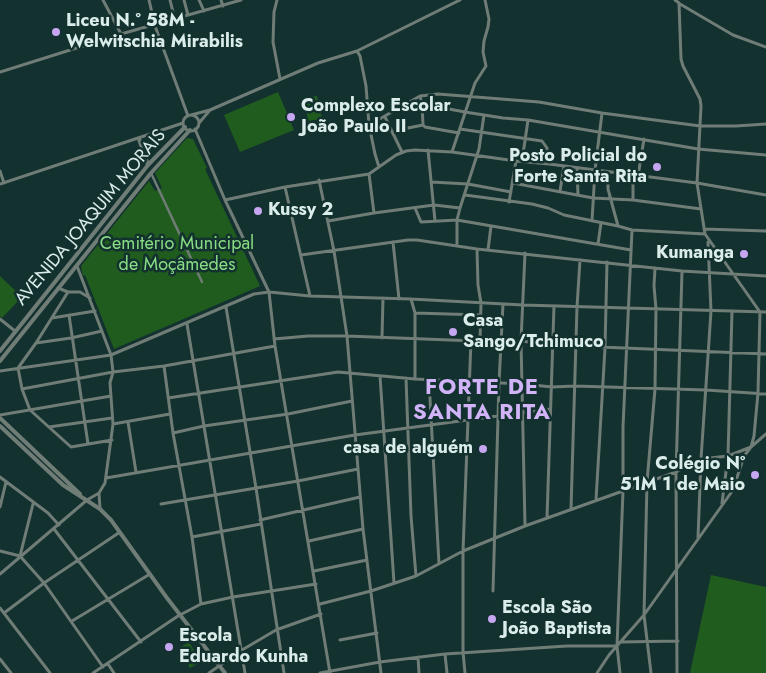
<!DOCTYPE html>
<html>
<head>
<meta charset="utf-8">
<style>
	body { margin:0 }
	canvas { display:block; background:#12312f }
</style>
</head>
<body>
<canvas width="766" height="673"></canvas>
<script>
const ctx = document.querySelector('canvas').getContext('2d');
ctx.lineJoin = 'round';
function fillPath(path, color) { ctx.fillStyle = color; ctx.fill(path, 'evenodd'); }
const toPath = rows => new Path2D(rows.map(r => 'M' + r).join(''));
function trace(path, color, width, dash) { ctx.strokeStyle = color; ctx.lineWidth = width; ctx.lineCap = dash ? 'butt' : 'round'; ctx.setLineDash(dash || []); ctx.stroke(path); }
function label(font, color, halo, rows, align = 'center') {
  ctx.font = font + ' Jost,sans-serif'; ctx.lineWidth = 5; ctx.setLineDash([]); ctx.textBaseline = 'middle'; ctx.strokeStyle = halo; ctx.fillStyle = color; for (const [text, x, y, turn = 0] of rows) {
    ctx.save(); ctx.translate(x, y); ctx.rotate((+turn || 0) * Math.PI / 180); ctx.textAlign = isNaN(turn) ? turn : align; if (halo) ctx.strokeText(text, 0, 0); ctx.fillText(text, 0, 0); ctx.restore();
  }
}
fillPath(toPath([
	[278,92,294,130,240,152,224,115],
	[317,96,322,119,308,121,304,98],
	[187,138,193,139,207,168,205,169,260,286,114,349,85,275,83,276,81,266,149,181,155,191,162,188,155,173],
	[0,276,22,297,2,318,0,316],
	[711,575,766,587,766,673,690,673],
	[189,642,201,662,190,668,179,648]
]), '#205c1e');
trace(toPath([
	[151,173,202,282]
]), '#707c76', 2.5);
trace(toPath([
	[103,0,121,34],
	[149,0,155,26,188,116],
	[170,0,175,20],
	[184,0,188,15],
	[199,0,204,11],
	[221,0,223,6],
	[277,0,274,12,273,42,280,79],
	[675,0,679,3,681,59,683,66,700,99,701,106,697,183,705,234,760,312,758,393,754,436,751,447],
	[680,4,733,35,766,47],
	[357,51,360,56,366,86,369,125,375,154,379,167],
	[0,72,121,34,241,0],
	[420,96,422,104,465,112,503,118,528,120,698,149,766,155],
	[422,104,423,125,425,127,459,133],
	[210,110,318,63,357,51,460,0],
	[191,115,210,110,199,123],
	'183 123a8 8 0 1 1 16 0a8 8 0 1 1-16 0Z',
	[385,117,402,152],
	[369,125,420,96,438,94,539,102,602,113,700,126,736,126,766,124],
	[195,129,225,200,269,292,275,346,330,673],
	[460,129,542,141,547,148,549,164],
	[393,134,403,129,423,125],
	[428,150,435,221],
	[452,152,475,83,486,66,483,52,484,41,488,27,489,19,485,0],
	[522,161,528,120],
	[577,168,578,195],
	[0,171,4,183],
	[608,172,608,189,618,226,632,230,705,234],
	[369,174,374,213],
	[638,176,644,139],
	[319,180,334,251,347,336,363,529,381,673],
	[431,182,468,184,511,192],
	[513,183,593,198,633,200,701,209],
	[0,184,183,123],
	[285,187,310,296],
	[560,191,564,166],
	[465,195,532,204,548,208,564,215,618,226],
	[225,200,285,187,369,174,396,155,406,151,415,150,452,152,516,161,549,164,697,183,766,195],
	[633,200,633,176],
	[509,202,516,161],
	[415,208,421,222,457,220,631,250],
	[328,221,374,213,434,205,460,208],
	[592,221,595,170,602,113],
	[704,229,766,231],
	[393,242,399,299],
	[598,244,601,223],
	[457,246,457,220,460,208,479,149,484,115],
	[477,249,478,285,481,303,480,341],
	[488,250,491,226],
	[301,255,408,240,417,240,477,249,682,271,766,276],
	[77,266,111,355,254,294,269,292,310,296,411,299,523,305,766,312],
	[58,288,68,292,80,292,90,298],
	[68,292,36,343,18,368,22,389,30,410,71,447,112,440],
	[411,299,415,313,415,379],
	[226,307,256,488,284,673],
	[415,313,481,315],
	[69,315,88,444],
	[52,318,95,311],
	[0,319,15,331],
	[187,324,245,673],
	[382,338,383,298],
	[274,339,308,336,347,336,501,342,521,341,553,345,766,354],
	[36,343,71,338,102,331],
	[0,371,111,355,113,372,110,383,113,424,105,483,99,493],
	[380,376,394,583],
	[406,378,411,516,416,576],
	[429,380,439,564],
	[22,389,113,372,164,366,275,346],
	[168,398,338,372,415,379,523,384,552,387,575,386,706,390,766,394],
	[0,415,111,396],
	[128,422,136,472],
	[113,424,170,414],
	[49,427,112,418],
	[173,433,204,426,288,414,352,401],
	[0,477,48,513,59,525],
	[106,478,355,435,550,409],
	[596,500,605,348,607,262],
	[722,503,728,456,732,311],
	[161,504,298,481,358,469],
	[0,507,6,482],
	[571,509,577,307,580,260],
	[547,518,554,306],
	[260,520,360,497],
	[525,526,521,341,525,253],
	[54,529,141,642],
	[192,537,261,524],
	[698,538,701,459,711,311,708,242],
	[309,541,363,529],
	[0,551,20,556,44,583,103,667],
	[20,556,33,504],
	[314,571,367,560],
	[0,574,87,500,99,493,100,509],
	[493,591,499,383,503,304],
	[201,604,233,597,316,584],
	[320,604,371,591,416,576,463,551,525,526,676,472,701,459,728,456,751,447],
	[0,608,50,673],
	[4,613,44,583,120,532],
	[72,621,150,574],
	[340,640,377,633],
	[621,642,678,641],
	[445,654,447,673],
	[418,657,419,673],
	[0,659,11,673],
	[108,664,114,673],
	[93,673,178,616,201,604,192,537,173,433,164,366],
	[209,673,242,650,276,630,321,614],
	[320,673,380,662,445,654,567,646,617,646],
	[465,673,463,652,463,551,471,340],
	[597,673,609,655,644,615,733,490,744,456,751,447,766,434],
	[620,673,617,646,623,491,623,427,632,230],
	[651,673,644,615,647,482,655,389,656,309,654,286,655,268],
	[677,673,676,472,682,271]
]), '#707c76', 3);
trace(toPath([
	[139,139,148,165],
	[0,351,148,165,185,127],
	[0,361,151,173,190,130],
	[0,418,80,494],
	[0,426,63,485,100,509,111,520,167,598,225,673]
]), '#707c76', 4);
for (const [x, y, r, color] of [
	[56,32,5,"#c6a6f0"],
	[291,117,5,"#c6a6f0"],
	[657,167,5,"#c6a6f0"],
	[258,211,5,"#c6a6f0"],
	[744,254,5,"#c6a6f0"],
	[453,332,5,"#c6a6f0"],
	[483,449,5,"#c6a6f0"],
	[755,475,5,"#c6a6f0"],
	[492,619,5,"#c6a6f0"],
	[169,647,5,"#c6a6f0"]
]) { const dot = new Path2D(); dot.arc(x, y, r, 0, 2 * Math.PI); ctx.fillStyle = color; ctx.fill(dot); trace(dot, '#12312f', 2); }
label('bold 18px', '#dbedeb', '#12312f', [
	["Liceu N.º 58M -",66,22],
	["Welwitschia Mirabilis",66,43],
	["Complexo Escolar",301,107],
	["João Paulo II",301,128],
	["Posto Policial do",647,157,"right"],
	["Forte Santa Rita",647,178,"right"],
	["Kussy 2",268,211],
	["Kumanga",734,254,"right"],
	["Casa",463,322],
	["Sango/Tchimuco",463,343],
	["casa de alguém",473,449,"right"],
	["Colégio Nº",745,465,"right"],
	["51M 1 de Maio",745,486,"right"],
	["Escola São",502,609],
	["João Baptista",502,630],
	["Escola",179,637],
	["Eduardo Kunha",179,658]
], 'left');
label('18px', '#dbedeb', '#12312f', [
	["AVENIDA JOAQUIM MORAIS",91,218,-50]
]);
label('18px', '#89dd84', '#12312f', [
	["Cemitério Municipal",177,245],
	["de Moçâmedes",177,266]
]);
ctx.letterSpacing = '1px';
label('bold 22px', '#d1b3f8', '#12312f', [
	["FORTE DE",482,389],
	["SANTA RITA",482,414]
]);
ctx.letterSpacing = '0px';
</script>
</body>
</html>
